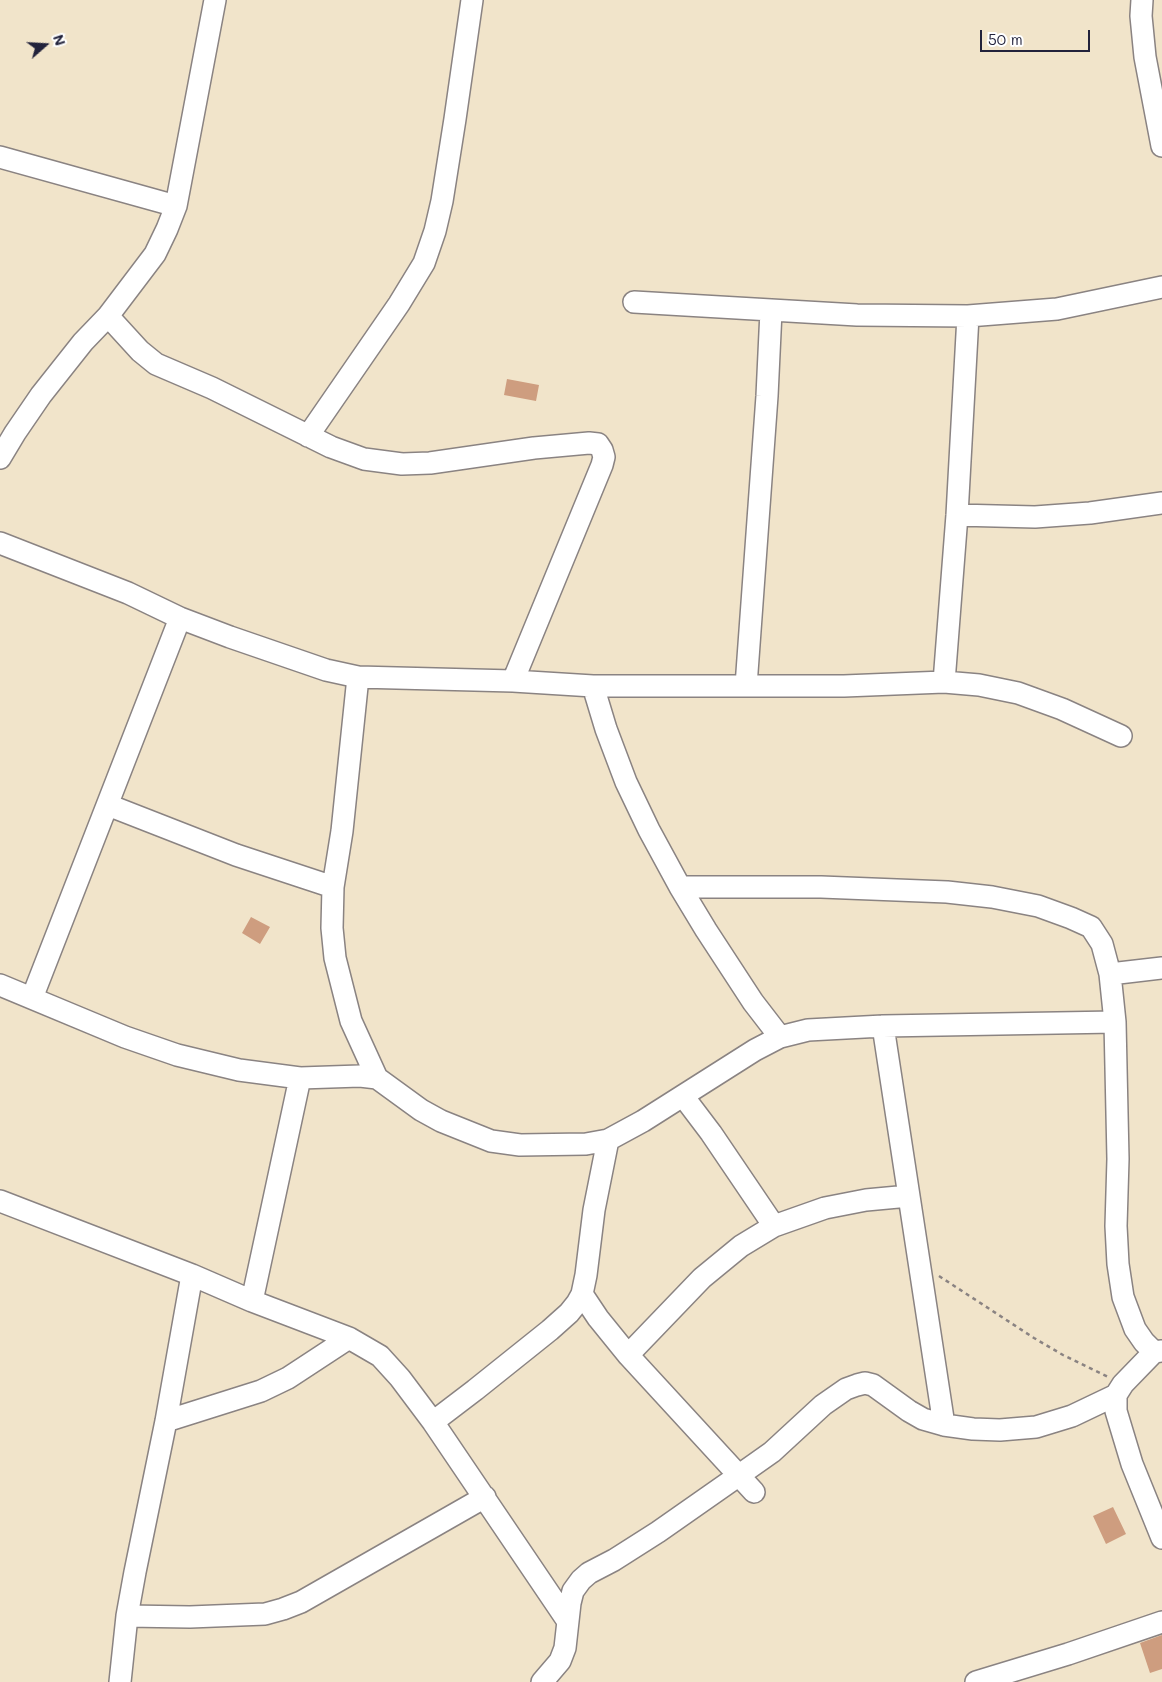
<!DOCTYPE html>
<html>
<head>
<meta charset="utf-8">
<style>
	body { margin:0 }
	#map { position:relative; width:1162px; height:1682px; overflow:hidden; background:#f1e4ca; font-family:Mali,sans-serif }
	canvas { display:block }
	.north { position:absolute; left:20px; top:20px; width:50px; height:50px; -webkit-text-stroke:4px #fff; paint-order:stroke; rotate:71deg; font-size:14px; font-weight:700; line-height:20px; text-align:center; color:#22223b }
	.north::after { content:''; display:block; margin:auto; width:18px; height:22px; background:#22223b; clip-path:polygon(50% 0,100% 100%,50% 72%,0 100%) }
	.scale { position:absolute; left:980px; top:30px; width:110px; height:22px; box-sizing:border-box; border:2px solid #22223b; border-top:0; padding-left:6px; font-size:15px; line-height:18px; white-space:nowrap; color:#22223b; -webkit-text-stroke:4px #fff; paint-order:stroke }
</style>
</head>
<body>
<div id="map">
<canvas width="1162" height="1682"></canvas>
<div class="north">N</div>
<div class="scale">50 m</div>
</div>
<script>
const ctx = document.querySelector('canvas').getContext('2d');
ctx.lineJoin = 'round';
function fillPath(path, color) { ctx.fillStyle = color; ctx.fill(path, 'evenodd'); }
const toPath = rows => new Path2D(rows.map(r => 'M' + r).join(''));
function trace(path, color, width, dash) { ctx.strokeStyle = color; ctx.lineWidth = width; ctx.lineCap = dash ? 'butt' : 'round'; ctx.setLineDash(dash || []); ctx.stroke(path); }
fillPath(toPath([
	[507,379,539,385,536,401,504,395],
	[251,917,270,927,260,944,242,933],
	[1113,1507,1126,1534,1106,1544,1093,1516],
	[1162,1635,1162,1669,1150,1673,1140,1643]
]), '#ce9d7f');
const minor = toPath([
	[1142,0,1141,16,1145,57,1162,146],
	[0,157,176,206],
	[634,302,857,315,968,316,1057,309,1162,287],
	[108,316,140,351,156,364,212,388,331,447,364,459,402,464,430,463,534,448,589,443,598,444,602,450,604,457,602,465,513,681],
	[308,436,399,304,424,263,435,231,442,201,455,119,472,0],
	[0,458,15,433,41,395,83,342,108,316,155,254,167,229,176,206,215,0],
	[957,515,1035,517,1090,513,1162,503],
	[0,543,128,593,180,618,230,637,326,670,358,677,513,681,593,686,844,686,944,682,979,685,1018,693,1062,709,1121,736],
	[358,677,342,831,333,887,332,928,335,958,351,1021,377,1078],
	[944,682,957,515,968,316],
	[593,686,606,729,626,782,649,830,680,887,706,930,753,1002,780,1037],
	[746,686,767,396,771,311],
	[108,805,236,855,333,887],
	[680,887,821,887,947,892,992,897,1038,906,1071,918,1091,927,1102,944,1110,974,1115,1022,1118,1159,1116,1226,1118,1264,1123,1297,1135,1329,1144,1342,1154,1352,1162,1351],
	[1110,974,1162,968],
	[0,985,125,1037,177,1055,239,1070,300,1078,360,1076,377,1078,421,1110,441,1121,491,1141,520,1145,586,1144,608,1140,643,1121,755,1050,780,1037,808,1030,883,1026,1115,1022],
	[32,998,180,618],
	[883,1026,944,1425],
	[683,1096,711,1133,774,1226],
	[0,1201,192,1275,252,1301,349,1338,380,1356,400,1378,433,1422,567,1620],
	[582,1294,598,1318,628,1355,754,1492],
	[252,1301,300,1078],
	[1154,1352,1123,1384,1116,1395,1116,1411,1132,1464,1162,1538],
	[628,1355,702,1278,741,1246,774,1226,825,1208,866,1200,909,1196],
	[166,1421,261,1391,288,1378,349,1338],
	[433,1422,475,1390,550,1330,569,1313,577,1303,582,1294,586,1275,594,1210,608,1140],
	[127,1616,190,1617,265,1614,283,1609,301,1602,485,1497],
	[120,1682,127,1616,135,1572,166,1421,192,1275],
	[542,1682,560,1661,565,1648,570,1603,573,1591,581,1580,589,1573,614,1560,658,1532,738,1476,772,1452,823,1405,846,1389,857,1385,865,1383,873,1385,909,1411,923,1419,944,1425,973,1429,1000,1430,1036,1427,1072,1416,1116,1395],
	[976,1682,1068,1654,1162,1622]
]);
trace(minor, '#8a8382', 24);
trace(toPath([
	[939,1276,1034,1338,1063,1355,1108,1377]
]), '#8a8382', 2.5, [4, 4]);
trace(minor, '#fff', 21);
</script>
</body>
</html>
